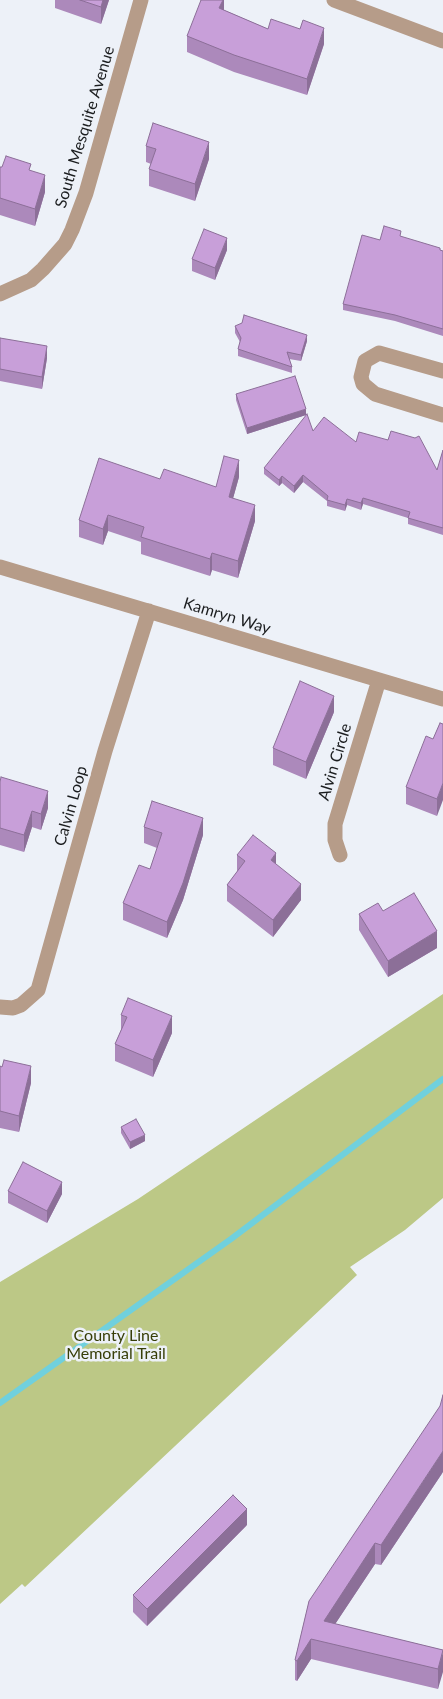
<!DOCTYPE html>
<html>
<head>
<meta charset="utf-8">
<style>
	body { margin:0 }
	canvas { display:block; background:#edf1f8 }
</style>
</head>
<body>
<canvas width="443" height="1699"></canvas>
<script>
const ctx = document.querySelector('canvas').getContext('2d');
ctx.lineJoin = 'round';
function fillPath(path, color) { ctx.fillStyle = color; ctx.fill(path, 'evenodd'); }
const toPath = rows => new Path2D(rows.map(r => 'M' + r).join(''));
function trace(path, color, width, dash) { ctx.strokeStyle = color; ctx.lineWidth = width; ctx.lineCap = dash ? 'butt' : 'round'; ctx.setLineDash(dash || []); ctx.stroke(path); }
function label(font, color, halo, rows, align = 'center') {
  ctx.font = font + ' Lato,sans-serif'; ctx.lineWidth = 5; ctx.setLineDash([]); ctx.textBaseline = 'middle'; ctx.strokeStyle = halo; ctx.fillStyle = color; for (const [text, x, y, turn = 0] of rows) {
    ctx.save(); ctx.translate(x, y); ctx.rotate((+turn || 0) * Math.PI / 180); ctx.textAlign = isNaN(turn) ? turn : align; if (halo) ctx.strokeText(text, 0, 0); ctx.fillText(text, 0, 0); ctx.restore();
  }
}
fillPath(toPath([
	[443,994,443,1198,405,1230,350,1267,357,1275,25,1587,22,1584,0,1604,0,1282,138,1199]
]), '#bcc886');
trace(toPath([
	[0,1403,231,1239,443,1079]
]), '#70d0dd', 6);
trace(toPath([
	[334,0,443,41],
	[0,294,31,280,43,269,65,244,72,230,86,193,141,0],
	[443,371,379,353,365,361,361,377,363,384,375,394,443,415],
	[0,567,443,699],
	[340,855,335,840,335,824,379,680],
	[0,1007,13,1008,21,1005,38,990,105,751,149,611]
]), '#b69c89', 15);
fillPath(toPath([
	[55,0,109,0,101,24,55,8],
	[224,0,224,10,268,29,324,44,307,95,234,72,187,52,187,36],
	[146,146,209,159,195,201,149,186,149,169,151,164,146,162],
	[0,167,31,171,45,192,35,226,0,215],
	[401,237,443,251,443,336,395,321,343,310,343,304,380,240],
	[227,250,215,280,192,271,192,259],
	[235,326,307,341,301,361,289,359,292,367,292,373,238,356,238,349,240,342,235,333],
	[0,338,47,358,42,389,0,381],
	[236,394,306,415,247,434,236,400],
	[313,431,356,442,437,470,443,450,443,535,408,524,408,518,363,504,361,510,347,505,345,511,327,506,327,501,303,482,294,493,282,483,279,486,264,474,264,468],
	[239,477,233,498,255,521,238,578,212,570,210,576,141,554,141,542,108,531,103,545,79,537,79,520,160,479,216,487],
	[334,712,306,779,273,765,273,748],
	[440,723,437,816,406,804,406,787,433,739],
	[0,782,48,808,41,830,32,827,24,852,0,845],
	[144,827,203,835,183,900,167,938,123,920,123,903,150,869,157,848,144,843],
	[237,855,276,864,301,900,273,937,227,901,227,885,237,872],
	[383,911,437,948,388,977,359,930,359,914],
	[121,1015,172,1033,153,1077,115,1061,115,1044,121,1030],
	[0,1066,31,1083,19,1132,0,1128],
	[121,1127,145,1141,130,1149,121,1133],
	[8,1191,62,1194,47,1223,8,1203],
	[443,1472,381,1565,375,1564,335,1624,443,1650,438,1689,311,1659,297,1681,295,1680,295,1660,309,1601],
	[247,1525,147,1626,133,1612,133,1595]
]), '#ac89bb');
fillPath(toPath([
	[103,0,109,0,101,24,101,7],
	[223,0,224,0,224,13,219,8],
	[324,28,324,44,307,95,307,79],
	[209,142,209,159,195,201,195,184],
	[45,175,45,192,35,226,35,209],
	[227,238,227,250,215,280,215,268],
	[307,335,307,341,301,361,301,355],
	[47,346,47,358,42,389,42,377],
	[306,409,306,415,247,434,247,428],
	[239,460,239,477,229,513,229,497],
	[303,475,303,482,294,493,294,486],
	[282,476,282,483,279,486,279,480],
	[363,498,363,504,361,510,361,503],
	[347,499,347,505,345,511,345,505],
	[255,505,255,521,238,578,238,561],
	[108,515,108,531,103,545,103,529],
	[212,553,212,570,210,576,210,559],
	[334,696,334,712,306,779,306,762],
	[443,783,443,800,437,816,437,799],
	[48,791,48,808,41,830,41,814],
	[32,811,32,827,24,852,24,835],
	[203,818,203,835,183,900,167,938,167,922],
	[276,853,276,870,271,860],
	[301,884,301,900,273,937,273,920],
	[437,931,437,948,388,977,388,961],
	[172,1016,172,1033,153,1077,153,1060],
	[31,1066,31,1083,19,1132,19,1116],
	[145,1135,145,1141,130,1149,130,1142],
	[62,1182,62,1194,47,1223,47,1211],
	[443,1451,443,1472,381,1565,381,1545],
	[247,1509,247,1525,147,1626,147,1609],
	[375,1543,375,1564,324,1641,324,1621],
	[311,1639,311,1659,297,1681,297,1661],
	[443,1652,443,1672,438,1689,438,1669]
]), '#8c6f98');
const building = toPath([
	[80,0,103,0,101,7,80,0],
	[201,0,223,0,219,8,268,29,271,19,300,29,303,20,324,28,307,79,234,55,187,36,201,0],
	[153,123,209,142,195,184,149,169,156,149,146,146,153,123],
	[6,156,31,164,29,170,45,175,35,209,0,198,0,167,2,167,6,156],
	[384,226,401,231,400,236,440,248,440,250,443,251,443,329,395,315,343,304,362,235,380,240,384,226],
	[204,229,227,238,215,268,192,259,204,229],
	[244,315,307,335,301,355,287,352,292,367,238,349,241,338,235,326,242,323,244,315],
	[0,338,47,346,42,377,0,369,0,338],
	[295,376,306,409,247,428,236,394,295,376],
	[307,414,313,431,324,417,356,442,359,432,388,440,391,431,415,438,419,436,437,470,443,450,443,528,408,518,410,512,363,498,361,503,347,499,345,505,327,500,328,496,303,475,294,486,282,476,279,480,264,468,307,414],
	[224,456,239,460,229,497,255,505,238,561,212,553,210,559,141,537,144,527,108,515,103,529,79,520,99,458,160,479,164,469,216,487,224,456],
	[300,681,334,696,306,762,273,748,300,681],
	[440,723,443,724,443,783,437,799,406,787,426,736,433,739,440,723],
	[1,777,48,791,41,814,32,811,24,835,0,828,0,782,1,777],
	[152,801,203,818,183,883,167,922,123,903,139,865,150,869,162,833,144,827,152,801],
	[253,835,276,853,271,860,301,884,273,920,227,885,245,861,237,855,253,835],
	[414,893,437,931,388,961,359,914,378,903,383,911,414,893],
	[128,998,172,1016,153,1060,115,1044,127,1017,121,1015,128,998],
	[4,1060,31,1066,19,1116,0,1111,0,1066,2,1067,4,1060],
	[136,1119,145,1135,130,1142,121,1127,136,1119],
	[23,1162,62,1182,47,1211,8,1191,23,1162],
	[443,1395,443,1451,381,1545,375,1543,324,1621,443,1650,438,1669,311,1639,297,1661,295,1660,309,1601,440,1406,443,1395],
	[233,1495,247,1509,147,1609,133,1595,233,1495]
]);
fillPath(building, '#c89fd9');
trace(building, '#8c6f98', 1);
label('16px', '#1b1d1f', '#edf1f8', [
	["South Mesquite Avenue",85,127,-73],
	["Kamryn Way",227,616,17],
	["Alvin Circle",335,762,-73],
	["Calvin Loop",71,806,-74]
]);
label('16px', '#373e08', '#edf1f8', [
	["County Line",116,1336],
	["Memorial Trail",116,1354]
]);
</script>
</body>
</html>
